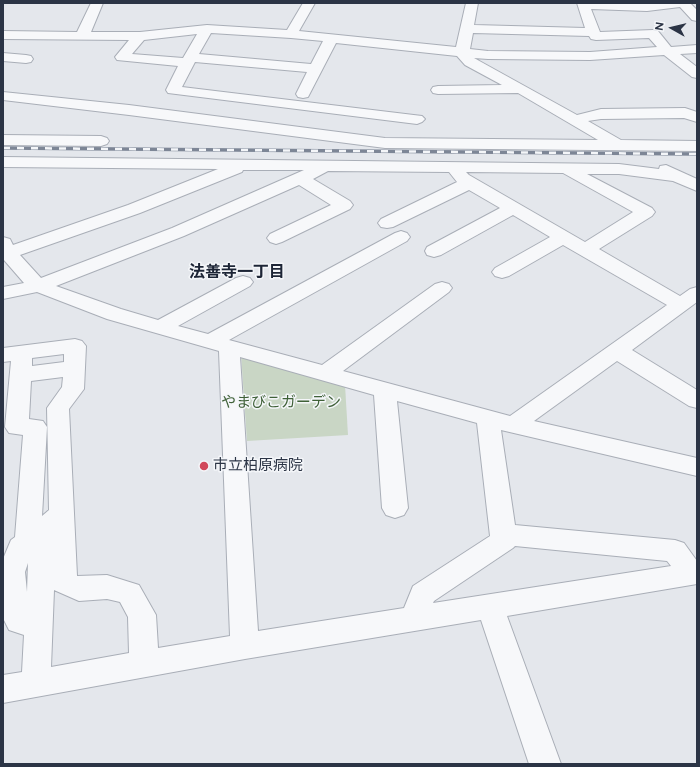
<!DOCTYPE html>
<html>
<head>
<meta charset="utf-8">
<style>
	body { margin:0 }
	#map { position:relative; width:700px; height:767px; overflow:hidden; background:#e4e7ec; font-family:Figtree,sans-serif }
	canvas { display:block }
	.frame { position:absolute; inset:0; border:4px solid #2b3445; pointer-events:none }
	.north { position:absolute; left:652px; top:8px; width:40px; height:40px; -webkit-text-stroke:3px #f4f6f9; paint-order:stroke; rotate:278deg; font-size:11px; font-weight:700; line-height:16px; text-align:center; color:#2b3445 }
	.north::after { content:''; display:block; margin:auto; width:14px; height:18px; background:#2b3445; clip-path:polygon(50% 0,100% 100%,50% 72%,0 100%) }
</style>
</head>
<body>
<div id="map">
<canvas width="700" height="767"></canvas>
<div class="frame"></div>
<div class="north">N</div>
</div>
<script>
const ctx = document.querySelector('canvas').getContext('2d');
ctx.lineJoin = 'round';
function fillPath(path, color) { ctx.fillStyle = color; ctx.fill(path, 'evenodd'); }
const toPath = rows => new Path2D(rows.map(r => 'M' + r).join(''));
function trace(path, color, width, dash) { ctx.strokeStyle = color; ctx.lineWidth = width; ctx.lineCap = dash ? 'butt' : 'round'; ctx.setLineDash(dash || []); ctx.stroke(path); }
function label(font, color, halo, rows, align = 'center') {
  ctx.font = font + ' Figtree,"Noto Sans JP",sans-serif'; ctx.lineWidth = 3; ctx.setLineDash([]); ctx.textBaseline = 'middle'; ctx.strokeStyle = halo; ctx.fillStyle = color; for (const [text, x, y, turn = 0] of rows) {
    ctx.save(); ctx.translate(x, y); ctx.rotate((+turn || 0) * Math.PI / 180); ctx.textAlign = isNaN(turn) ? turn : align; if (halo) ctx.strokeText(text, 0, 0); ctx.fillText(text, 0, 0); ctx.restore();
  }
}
fillPath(toPath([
	[241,354,345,385,348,435,247,441]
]), '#c9d6c5');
const minor = toPath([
	[91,3,103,3,91,32,140,32,207,25,287,30,303,3,315,3,299,31,456,47,466,3,478,3,474,25,585,28,577,3,690,3,697,10,697,21,692,20,680,7,647,11,591,9,600,32,653,30,658,31,671,47,697,45,697,53,680,54,697,67,697,78,692,77,664,55,590,60,488,59,474,58,577,115,601,109,685,108,697,112,697,122,684,118,601,119,588,121,621,140,697,141,697,151,385,148,129,115,3,100,3,92,129,105,385,138,598,140,518,93,438,94,433,93,431,90,433,87,438,86,502,85,465,65,457,56,336,43,308,97,303,98,298,97,296,94,307,72,195,62,182,87,422,116,425,119,422,122,417,124,168,93,166,90,178,66,117,60,115,57,129,40,3,39,3,31,77,32,91,3],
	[211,33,291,38,323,41,311,64,199,54,211,33],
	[473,33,589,36,591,39,596,40,649,38,657,47,590,52,488,51,470,49,473,33],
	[197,34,183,58,132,54,144,40,197,34],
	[3,53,26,55,31,56,33,59,31,62,26,63,3,61,3,53],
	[3,135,101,136,107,138,109,141,107,144,101,146,3,145,3,135],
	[3,157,619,164,659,169,660,166,666,165,697,179,697,191,673,181,619,174,587,174,652,208,655,212,652,216,599,249,680,296,690,289,697,287,697,302,632,350,697,390,697,408,689,406,617,361,534,421,697,458,697,476,501,430,515,525,675,540,684,543,697,561,697,584,507,616,561,764,529,764,481,620,245,659,3,703,3,675,22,672,24,635,9,630,3,618,3,559,11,540,15,537,23,435,9,433,5,427,11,361,3,362,3,348,75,339,82,341,86,346,84,389,69,409,77,576,107,575,139,585,156,615,158,648,230,636,219,351,107,319,37,292,3,299,3,287,24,283,4,260,3,261,3,237,10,239,13,245,128,205,218,169,3,167,3,157],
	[243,170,304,170,172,228,41,278,20,255,140,213,242,172,243,170],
	[328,171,449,172,457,182,381,219,378,223,381,227,387,228,393,227,469,190,500,208,427,247,425,251,427,255,434,257,441,255,513,215,550,237,495,268,492,272,495,276,502,278,509,276,563,245,667,305,510,416,343,371,449,292,452,288,449,284,442,282,435,284,322,365,229,340,407,241,410,237,407,233,401,231,395,233,208,334,178,326,250,286,253,282,250,278,243,276,236,278,158,320,121,309,56,286,184,236,299,185,331,205,270,234,267,238,270,242,276,244,282,242,350,209,353,205,350,201,313,179,328,171],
	[466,172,563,173,633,212,585,242,469,175,466,172],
	[64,354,64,362,32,366,32,358,64,354],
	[240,357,374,395,382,508,386,515,395,518,404,515,408,508,397,401,477,423,490,536,413,586,404,608,258,631,240,357],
	[63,377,62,387,47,408,49,510,42,516,47,427,43,421,29,419,31,381,63,377],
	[515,546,667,561,671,566,433,603,434,601,513,548,515,546],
	[28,563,27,592,25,572,28,563],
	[54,590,79,601,107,599,120,602,128,617,129,653,51,667,54,590]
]);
trace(minor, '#a9aeb7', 2);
fillPath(minor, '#f7f8fa');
const rail = toPath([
	[3,148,697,154]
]);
trace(rail, '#7d8696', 3.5);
trace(rail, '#f4f6f9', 2.5, [7]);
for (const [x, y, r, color] of [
	[204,466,5,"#d1495b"]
]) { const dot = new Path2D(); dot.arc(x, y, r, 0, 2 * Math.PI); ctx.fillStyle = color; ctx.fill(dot); trace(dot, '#f4f6f9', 1.5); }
label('15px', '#3f6138', '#f4f6f9', [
	["やまびこガーデン",281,403]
]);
label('15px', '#2b3445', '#f4f6f9', [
	["市立柏原病院",213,466]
], 'left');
label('bold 16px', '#1d2536', '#f4f6f9', [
	["法善寺一丁目",237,272]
]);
</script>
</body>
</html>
